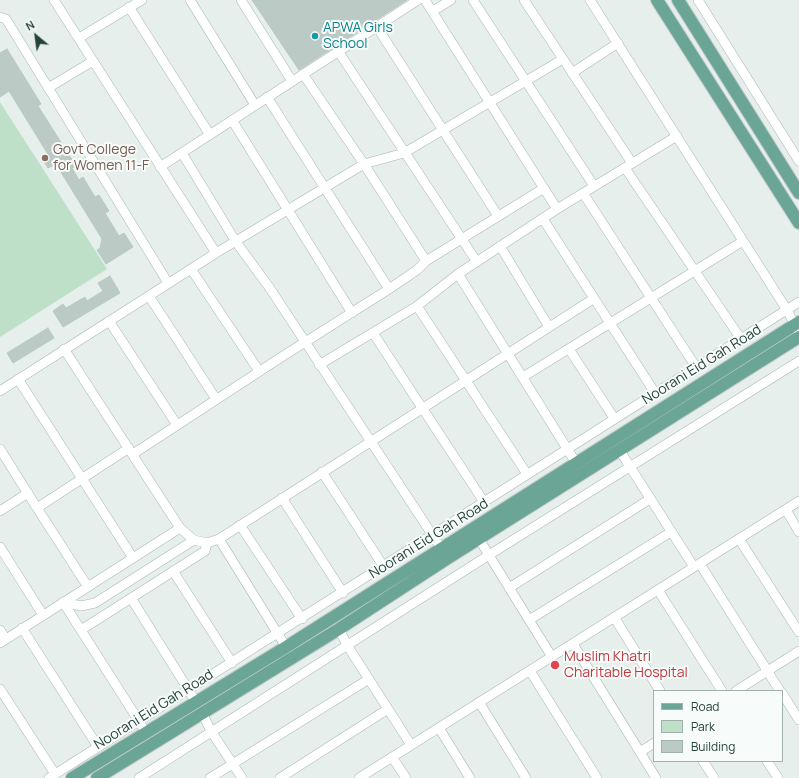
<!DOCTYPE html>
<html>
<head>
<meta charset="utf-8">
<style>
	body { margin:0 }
	#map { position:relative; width:799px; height:778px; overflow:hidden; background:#e6efeb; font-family:Manrope,sans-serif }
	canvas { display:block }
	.legend { position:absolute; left:653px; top:690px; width:130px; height:72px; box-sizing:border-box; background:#f7fbf9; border:1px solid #a3b1ad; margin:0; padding:5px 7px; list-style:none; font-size:12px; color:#24423a }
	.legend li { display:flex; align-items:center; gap:8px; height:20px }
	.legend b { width:20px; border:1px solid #a3b1ad }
	.north { position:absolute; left:16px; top:16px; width:40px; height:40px; -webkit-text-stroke:3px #f7fbf9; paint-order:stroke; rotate:331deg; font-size:11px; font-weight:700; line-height:16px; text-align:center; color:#24423a }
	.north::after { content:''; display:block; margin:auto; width:14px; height:18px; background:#24423a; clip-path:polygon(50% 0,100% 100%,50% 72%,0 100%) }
</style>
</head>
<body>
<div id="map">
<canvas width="799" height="778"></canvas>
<ul class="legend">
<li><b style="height:5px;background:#6aa596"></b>Road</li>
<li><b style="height:11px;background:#bfe0c8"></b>Park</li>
<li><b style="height:11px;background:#bbcac4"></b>Building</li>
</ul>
<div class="north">N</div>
</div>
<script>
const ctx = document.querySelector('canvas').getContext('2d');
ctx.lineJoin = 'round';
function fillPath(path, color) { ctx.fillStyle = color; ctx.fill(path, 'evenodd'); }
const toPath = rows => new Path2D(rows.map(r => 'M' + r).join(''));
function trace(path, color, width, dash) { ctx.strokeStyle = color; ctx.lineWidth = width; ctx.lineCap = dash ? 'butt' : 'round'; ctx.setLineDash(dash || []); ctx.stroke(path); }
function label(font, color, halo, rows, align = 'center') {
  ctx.font = font + ' Manrope,sans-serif'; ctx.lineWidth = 4; ctx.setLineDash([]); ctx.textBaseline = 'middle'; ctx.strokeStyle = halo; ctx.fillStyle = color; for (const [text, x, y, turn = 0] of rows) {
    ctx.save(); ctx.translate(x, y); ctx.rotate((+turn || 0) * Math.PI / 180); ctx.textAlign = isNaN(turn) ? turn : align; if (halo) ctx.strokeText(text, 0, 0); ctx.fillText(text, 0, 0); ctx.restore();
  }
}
fillPath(toPath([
	[0,102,107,269,0,337]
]), '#bfe0c8');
const building = toPath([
	[252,0,407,0,299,70,252,0],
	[7,49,41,104,38,106,76,166,72,168,79,180,83,177,95,197,99,195,109,211,105,213,119,236,124,233,133,247,106,264,97,250,100,248,102,239,56,164,48,168,43,160,49,156,9,91,0,97,0,53,7,49],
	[110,276,120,293,63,327,53,311,63,304,66,308,85,297,87,301,103,291,98,283,110,276],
	[48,328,54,338,13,363,7,353,48,328]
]);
fillPath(building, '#bbcac4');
trace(building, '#b8c9c2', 1);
const minor = toPath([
	[54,0,216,253],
	[190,0,255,105],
	[241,0,292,81],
	[425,0,557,209],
	[473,0,594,186],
	[524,0,632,163],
	[590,0,787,310,799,333],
	[698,0,799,161],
	[129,7,210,135],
	[433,11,451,0],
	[0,17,6,19,168,283],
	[377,27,498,216],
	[79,38,142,0],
	[338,51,477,262],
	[572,73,618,43],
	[303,74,364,164,426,261],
	[48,88,93,61],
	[267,97,389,289],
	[232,120,352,313],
	[182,153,236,242,269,287,445,554],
	[160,167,418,0],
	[625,168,741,339],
	[583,193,696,367],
	[543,219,655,393],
	[500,246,549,327],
	[191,269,259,371],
	[458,274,576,463],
	[149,296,216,399],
	[417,306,527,474],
	[109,321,177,425],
	[373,333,484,502],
	[64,349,180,528,194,540,207,543,219,539,286,647],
	[569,349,614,418],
	[319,365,417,306,458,274,557,209,677,136],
	[523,377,743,241],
	[18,379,133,558],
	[0,391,216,253,364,164,404,153,563,59],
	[0,449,37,508,129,448],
	[620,451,694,567],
	[133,454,280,358,389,289,417,270,426,261,544,188],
	[322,472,384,567],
	[282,498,343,593],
	[37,508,88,587],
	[786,510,799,532],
	[0,511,28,493],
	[240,525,302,619],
	[219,539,593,299],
	[479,539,552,657],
	[739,539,799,632],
	[0,547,43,615],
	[700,564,780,691],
	[173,571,232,663],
	[509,588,650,499],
	[658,590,722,691],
	[131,598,196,702],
	[63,602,142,726],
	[63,602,81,606,95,603,194,540],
	[614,617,660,691],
	[529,620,671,532],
	[22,628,98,747],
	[339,629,347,645,411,745],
	[0,630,6,639],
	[81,630,205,551,207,543],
	[0,643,180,528],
	[573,644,656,778],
	[530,671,597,778],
	[0,689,55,774],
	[736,691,799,651],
	[782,693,799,720],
	[479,702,526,778],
	[202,713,211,731,242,778],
	[439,728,470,778],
	[640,752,654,743],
	[392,757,406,778],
	[703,761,714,778],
	[767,761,778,778],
	[49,778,799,302],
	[139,778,489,555,799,361],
	[210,778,369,679],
	[280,778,388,709],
	[359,778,799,501]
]);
const major = toPath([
	[657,0,799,223],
	[678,0,799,193],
	[72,778,286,647,799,322],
	[97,778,339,629,448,558,799,337]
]);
trace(minor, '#a8b8b2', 10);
trace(major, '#c2cac8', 14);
trace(minor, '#fff', 9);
trace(major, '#6aa596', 12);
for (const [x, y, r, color] of [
	[315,36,4,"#0f9aa8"],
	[45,158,4,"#8d6e63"],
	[555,665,5,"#e0444e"]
]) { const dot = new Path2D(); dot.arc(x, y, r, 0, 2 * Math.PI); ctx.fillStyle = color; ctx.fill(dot); trace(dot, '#f7fbf9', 1.5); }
label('14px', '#0d838f', '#f7fbf9', [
	["APWA Girls",323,28],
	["School",323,44]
], 'left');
label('14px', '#785e54', '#f7fbf9', [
	["Govt College",53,150],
	["for Women 11-F",53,166]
], 'left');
label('14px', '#24423a', '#f7fbf9', [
	["Noorani Eid Gah Road",702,365,-32],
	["Noorani Eid Gah Road",429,539,-32],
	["Noorani Eid Gah Road",154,710,-32]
]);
label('14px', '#be3a42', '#f7fbf9', [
	["Muslim Khatri",564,657],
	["Charitable Hospital",564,673]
], 'left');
</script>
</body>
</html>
